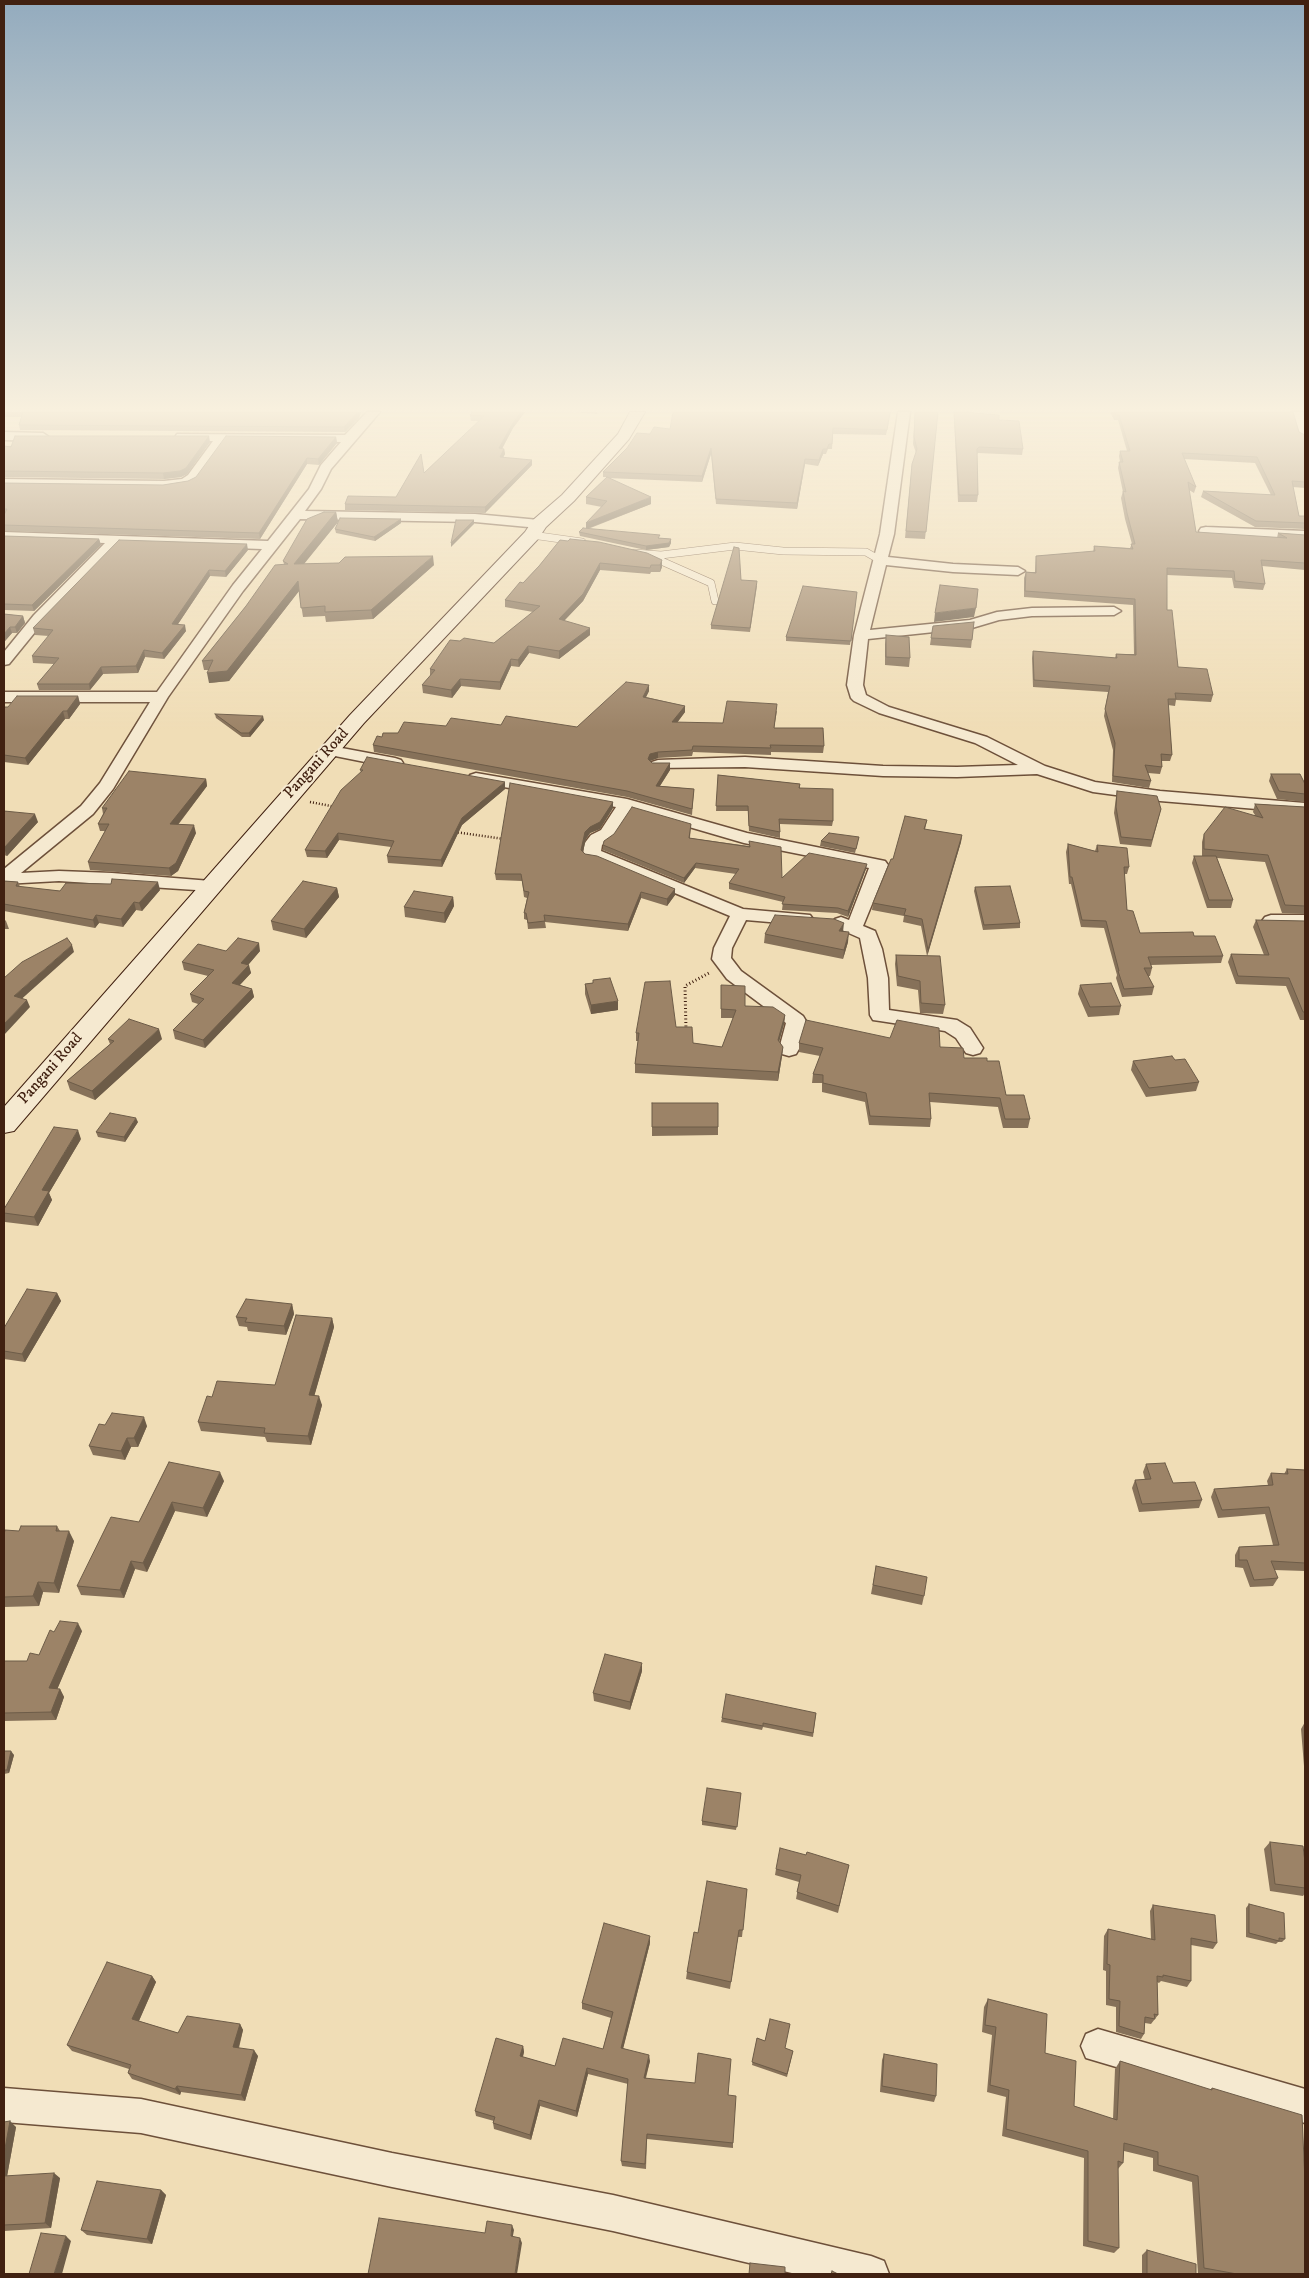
<!DOCTYPE html>
<html>
<head>
<meta charset="utf-8">
<style>
	body { margin:0 }
	#map { position:relative; width:1309px; height:2278px; overflow:hidden; background:#f0ddb6; font-family:"IM FELL DW Pica",serif }
	canvas { display:block }
	.frame { position:absolute; inset:0; border:5px solid #412111; pointer-events:none }
</style>
</head>
<body>
<div id="map">
<canvas width="1309" height="2278"></canvas>
<div class="frame"></div>
</div>
<script>
const ctx = document.querySelector('canvas').getContext('2d');
ctx.lineJoin = 'round';
const toPath = rows => new Path2D(rows.map(r => 'M' + r).join(''));
function trace(path, color, width, dash) { ctx.strokeStyle = color; ctx.lineWidth = width; ctx.lineCap = dash ? 'butt' : 'round'; ctx.setLineDash(dash || []); ctx.stroke(path); }
function fillPath(path, color) { ctx.fillStyle = color; ctx.fill(path, 'evenodd'); }
function label(font, color, halo, rows, align = 'center') {
  ctx.font = font + ' "IM FELL DW Pica",serif'; ctx.lineWidth = 4; ctx.setLineDash([]); ctx.textBaseline = 'middle'; ctx.strokeStyle = halo; ctx.fillStyle = color; for (const [text, x, y, turn = 0] of rows) {
    ctx.save(); ctx.translate(x, y); ctx.rotate((+turn || 0) * Math.PI / 180); ctx.textAlign = isNaN(turn) ? turn : align; if (halo) ctx.strokeText(text, 0, 0); ctx.fillText(text, 0, 0); ctx.restore();
  }
}
const lane = toPath([
	[532,535,582,542],
	[635,553,661,555,735,546,783,551,866,552,880,560],
	[650,556,711,583,715,601]
]);
const street = toPath([
	[367,412,380,412,331,469,321,489,305,511,475,514,539,520,546,524,539,528,475,522,300,519,243,591,168,697,113,789,93,814,21,873,59,871,112,873,211,881,217,882,220,886,217,890,211,891,59,881,4,884,4,869,81,806,100,783,150,702,4,702,4,692,157,692,233,585,262,549,120,544,44,621,9,664,4,665,4,652,34,615,105,543,4,540,4,532,268,541,309,489,321,465,341,442,225,441,196,481,189,485,164,489,4,487,4,479,164,481,182,479,188,475,213,441,181,441,175,437,177,434,345,435,367,412],
	[898,412,910,412,894,534,888,557,953,564,1018,567,1025,571,1018,575,953,572,886,565,870,630,970,620,997,612,1032,608,1114,607,1121,611,1114,615,1032,616,999,620,972,628,868,639,863,685,866,695,889,707,987,737,1045,766,1095,782,1160,791,1305,803,1305,813,1160,801,1093,792,1037,774,957,777,883,776,745,767,652,768,650,765,652,762,658,760,745,757,883,766,957,767,1018,765,975,743,879,713,854,701,851,698,847,685,854,635,880,534,898,412],
	[1291,412,1303,412,1305,420,1305,441,1299,437,1291,412],
	[4,432,43,433,49,437,43,441,4,440,4,432],
	[1206,527,1305,531,1305,539,1201,534,1199,531,1201,528,1206,527],
	[331,746,395,758,401,760,403,763,401,766,395,768,325,754,323,751,325,748,331,746],
	[476,773,627,799,747,833,885,861,888,865,863,926,875,931,882,949,888,978,889,1010,957,1020,970,1028,983,1048,980,1053,973,1055,966,1053,956,1038,945,1031,880,1021,873,1020,870,1015,868,978,860,938,835,927,832,923,835,919,841,917,849,920,869,868,744,843,631,810,613,838,602,845,601,851,743,909,810,915,813,919,810,923,804,925,746,920,732,948,731,958,741,971,803,1016,806,1021,799,1049,796,1054,789,1056,782,1054,779,1049,786,1023,727,979,712,959,714,948,730,916,598,861,586,859,583,855,584,844,591,835,601,830,616,807,470,781,468,778,470,775,476,773],
	[1271,915,1305,915,1305,927,1265,925,1262,921,1265,917,1271,915],
	[1098,2029,1305,2089,1305,2123,1086,2058,1081,2046,1086,2034,1098,2029],
	[4,2088,141,2099,392,2153,613,2195,871,2256,884,2261,889,2274,796,2274,613,2231,392,2187,141,2133,4,2122,4,2088]
]);
const secondary = toPath([
	[630,412,645,412,629,439,574,501,546,527,538,539,364,723,14,1131,4,1133,4,1107,350,715,525,532,533,520,562,495,618,434,630,412]
]);
trace(lane, '#6d503a', 8);
trace(street, '#6d503a', 3);
trace(secondary, '#412111', 2);
trace(toPath([
	[310,802,336,807],
	[455,832,504,839]
]), '#412111', 2.5, [1, 2]);
trace(toPath([
	[686,1030,685,986,709,973]
]), '#412111', 3, [1, 2.5]);
trace(lane, '#f5e9d0', 7);
fillPath(street, '#f5e9d0');
fillPath(secondary, '#f5e9d0');
fillPath(toPath([
	[4,412,361,412,359,418,345,432,20,430,19,425,21,417,4,417],
	[525,412,513,428,502,449,504,449,505,454,503,457,532,465,485,513,345,510,345,504,396,497,424,473,479,421,471,421,470,415],
	[571,412,598,412,597,414],
	[891,412,886,435,833,434,832,449,828,449,826,454,823,454,818,466,805,464,797,509,716,504,711,454,702,482,607,478,651,504,588,529,660,538,671,539,671,543,669,547,646,550,580,536,579,532,586,529,586,523,602,507,586,504,586,497,607,477,603,477,603,472,650,434,670,429],
	[915,412,938,412,925,539,905,538,912,464,916,453,913,444],
	[954,412,999,420,1023,449,1022,455,978,453,977,454,978,495,977,502,958,502,954,417],
	[1110,412,1293,412,1299,432,1305,435,1305,488,1293,487,1299,516,1305,516,1305,530,1305,529,1255,527,1201,497,1203,491,1271,495,1255,463,1184,459,1196,487,1194,493,1189,490,1196,532,1277,538,1278,533,1305,535,1305,570,1262,566,1265,584,1263,590,1234,588,1232,578,1167,575,1167,610,1178,667,1213,695,1211,702,1176,700,1175,706,1168,705,1172,755,1170,761,1162,761,1162,767,1160,774,1148,773,1151,781,1149,788,1112,782,1113,750,1104,716,1108,692,1033,687,1032,658,1033,651,1115,658,1116,654,1134,654,1133,605,1024,597,1024,578,1026,572,1035,572,1036,556,1093,552,1094,546,1130,548,1132,544,1125,519,1121,498,1123,491,1123,492,1118,468,1119,462,1120,462,1119,456,1120,451,1127,451,1118,420,1114,420],
	[336,437,337,443,319,465,307,464,260,539,4,531,4,483,163,485,188,481],
	[210,442,187,474,181,477,164,479,4,477,4,446],
	[336,512,338,522,303,564,434,565,373,619,326,622,325,616,303,617,299,591,229,681,209,683,209,670,204,670,202,661,246,606,284,564,283,561],
	[401,523,375,541,336,533,335,529],
	[4,536,99,539,101,545,34,611,4,610],
	[560,540,662,560,662,567,660,572,651,572,650,574,600,570,583,601,564,621,590,635,559,659,529,653,519,667,511,666,500,690,461,686,452,698,423,693,422,685,430,676,430,669,460,641,494,643,533,612,505,607,505,600,523,583,539,566],
	[248,550,226,577,210,576,178,624,186,631,164,659,145,657,138,673,103,674,90,690,39,690,37,684,54,664,33,663,32,656,49,636,35,635,33,628],
	[741,580,757,586,750,632,711,629,711,625],
	[857,592,850,645,786,641,786,637],
	[4,614,23,616,25,623,17,633,12,633,5,641,4,641],
	[974,622,971,648,930,645,931,638],
	[886,635,910,658,909,667,885,665,885,644],
	[649,685,649,691,646,697,685,706,685,712,677,723,723,723,777,711,774,728,824,746,823,753,771,752,771,755,693,752,692,756,658,758,650,761,652,763,670,763,670,770,660,786,694,789,692,815,627,797,374,752,373,745,382,737,398,733,446,726,501,725,577,727],
	[78,696,80,704,69,719,65,719,28,765,4,762,4,763,4,709,8,707],
	[215,714,264,720,250,737,242,737,216,718],
	[360,770,505,789,462,825,442,867,388,863,387,856,391,847,339,840,327,858,307,857,305,850,361,772],
	[1271,774,1305,784,1305,802,1277,799,1269,781],
	[718,775,800,784,800,788,833,821,832,826,780,824,780,838,749,831,748,811,716,811],
	[206,779,207,786,178,825,196,833,178,871,171,876,90,870,88,862,105,831,100,831,98,824,103,814,102,808],
	[1117,791,1161,809,1151,847,1120,844,1114,813,1116,797],
	[1255,804,1305,807,1305,914,1282,913,1265,862,1217,858,1233,900,1231,908,1207,908,1192,863,1194,856,1202,856,1202,842,1204,834,1255,815,1253,812],
	[4,807,5,811,38,822,7,856,4,855],
	[613,808,600,829,590,833,586,839,583,851,585,854,675,889,675,895,667,906,641,898,628,931,545,922,546,928,528,929,527,920,524,919,524,913,527,898,524,897,522,881,496,880,495,874],
	[927,820,925,830,962,835,961,842,927,956,945,1005,943,1014,920,1013,918,990,897,986,895,964,896,955,927,956,921,926,903,922,904,916,872,910,873,903,893,859],
	[691,824,690,838,749,846,749,841,782,878,866,869,848,917,837,913,782,910,783,902,729,889,729,883,736,874,695,868,684,883,603,850,603,845],
	[821,841,858,841,855,853,820,846],
	[1068,844,1095,851,1097,845,1129,867,1127,874,1124,874,1127,910,1140,933,1194,936,1223,956,1221,963,1151,965,1152,968,1150,976,1148,976,1154,987,1152,995,1122,997,1116,978,1117,975,1104,928,1081,927,1071,884,1069,884,1066,852],
	[4,881,18,882,20,887,60,891,160,890,142,911,136,910,123,927,99,923,95,928,4,911],
	[975,887,1020,923,1020,928,983,930,974,891],
	[337,888,339,897,306,938,273,930,271,921],
	[453,897,454,906,445,923,405,917,404,907],
	[4,919,6,921,9,929,4,929],
	[1256,920,1305,921,1305,1020,1300,1020,1286,986,1236,984,1228,962,1231,954,1264,955,1253,927],
	[765,934,848,942,843,959,764,943],
	[226,951,260,951,248,965,251,973,240,985,252,989,254,997,205,1048,175,1039,173,1030,198,1004,192,1002,190,994,208,976,184,970,182,962],
	[593,980,618,1010,591,1014,585,994,585,984,593,983],
	[721,985,745,1006,785,1015,784,1024,779,1042,783,1047,782,1056,778,1081,635,1073,635,1064,638,1041,636,1041,636,1033,676,1027,693,1043,722,1047,733,1018,721,1018],
	[1080,985,1121,1006,1119,1015,1088,1017,1078,994],
	[890,1038,940,1047,964,1058,987,1061,1006,1095,1030,1119,1028,1128,1003,1128,998,1107,930,1102,931,1119,930,1127,869,1125,865,1102,822,1092,822,1083,812,1083,813,1074,820,1056,799,1052,799,1043],
	[108,1039,162,1039,95,1100,70,1090,67,1081,110,1044],
	[1175,1060,1199,1082,1196,1091,1146,1097,1131,1070,1133,1061],
	[652,1103,718,1103,718,1135,652,1136],
	[138,1122,125,1142,98,1137,96,1132],
	[81,1139,49,1193,52,1200,38,1226,5,1222,4,1218,4,1209],
	[57,1293,61,1301,25,1362,4,1359,4,1328],
	[292,1304,294,1314,286,1335,248,1331,247,1327,239,1326,236,1317],
	[332,1318,334,1327,314,1396,322,1405,311,1445,267,1442,265,1437,201,1431,198,1422,212,1397,275,1385],
	[105,1425,147,1426,138,1447,131,1447,125,1460,93,1455,89,1446],
	[169,1462,224,1481,207,1517,175,1511,147,1572,135,1569,124,1598,81,1595,77,1586,139,1522],
	[1146,1464,1173,1483,1202,1500,1199,1508,1139,1512,1132,1488,1135,1480,1145,1480,1143,1472],
	[1287,1469,1305,1470,1305,1571,1274,1570,1278,1578,1273,1586,1250,1587,1243,1568,1235,1567,1235,1555,1239,1547,1273,1545,1265,1514,1218,1518,1211,1497,1214,1489,1268,1485,1267,1481,1271,1473,1284,1474],
	[57,1526,60,1531,74,1541,59,1593,43,1592,39,1606,4,1607,4,1535,19,1531],
	[876,1566,924,1596,922,1605,871,1594],
	[82,1631,57,1689,60,1689,64,1697,56,1720,4,1721,4,1661,27,1661,39,1655,54,1632],
	[642,1671,630,1710,594,1701,593,1693],
	[816,1713,813,1737,763,1727,762,1730,721,1722,722,1718],
	[1305,1722,1305,1766,1304,1766,1301,1729],
	[4,1751,14,1755,9,1773,4,1774],
	[741,1793,736,1830,702,1825,702,1821],
	[1270,1842,1305,1862,1305,1893,1303,1896,1270,1891,1264,1849],
	[806,1855,849,1865,838,1913,796,1899,799,1882,775,1875,776,1869],
	[747,1889,742,1937,738,1937,730,1989,686,1979,687,1972,698,1933],
	[1249,1904,1285,1939,1282,1942,1278,1942,1276,1944,1246,1937,1246,1908],
	[1153,1905,1217,1943,1213,1949,1191,1945,1191,1981,1187,1987,1161,1981,1159,1983,1157,1982,1158,2015,1151,2024,1145,2023,1144,2034,1141,2039,1116,2032,1116,2007,1106,2005,1106,1971,1103,1970,1104,1936,1108,1929,1151,1939,1150,1911],
	[650,1943,623,2048,650,2061,646,2078,728,2095,733,2143,733,2148,647,2139,646,2169,622,2166,621,2161,628,2084,588,2074,577,2117,540,2106,531,2140,494,2129,493,2123,494,2121,476,2116,475,2111,523,2046,524,2052,523,2057,555,2066,603,2049,611,2018,582,2009,582,2003],
	[152,1976,156,1982,139,2021,178,2033,240,2024,243,2030,239,2048,258,2056,245,2101,181,2092,180,2095,132,2079,128,2073,129,2069,72,2051,67,2045],
	[988,1999,1045,2053,1074,2106,1113,2119,1115,2069,1120,2061,1210,2090,1212,2088,1305,2274,1198,2274,1192,2182,1153,2171,1153,2158,1124,2151,1123,2163,1118,2169,1119,2248,1114,2253,1083,2246,1084,2158,1002,2136,1006,2097,987,2092,992,2035,982,2032,984,2007],
	[757,2038,793,2051,787,2077,752,2065],
	[884,2054,936,2096,934,2102,880,2092,882,2060],
	[4,2122,16,2127,7,2176,60,2178,51,2228,4,2231],
	[161,2190,166,2195,152,2244,87,2235,81,2230],
	[1147,2250,1196,2274,1142,2274,1142,2255]
]), '#867159');
fillPath(toPath([
	[358,412,361,412,359,418,345,432,344,427],
	[521,412,525,412,513,428,499,454,499,448,513,423],
	[209,436,210,442,187,474,181,477,164,479,163,473],
	[336,437,337,443,319,465,318,459],
	[711,448,711,454,702,482,702,476],
	[504,449,505,454,501,462,500,457],
	[823,449,823,454,818,466,819,460],
	[307,458,307,464,260,539,259,533],
	[805,459,805,464,797,509,797,503],
	[532,460,532,465,485,513,485,507],
	[651,497,651,504,586,529,586,523],
	[336,512,338,522,296,574,294,564],
	[401,519,401,523,375,541,374,537],
	[474,520,474,524,451,547,451,543],
	[99,539,101,545,34,611,32,605],
	[671,539,671,543,669,547,646,550,646,546],
	[247,544,248,550,226,577,225,571],
	[433,556,434,565,373,619,371,610],
	[662,560,662,567,660,572,660,565],
	[600,563,600,570,583,601,559,626,559,619],
	[209,570,210,576,174,630,172,624],
	[298,581,299,591,229,681,209,683,207,673],
	[976,608,974,617,934,622,935,613],
	[23,616,25,623,17,633,15,627],
	[185,625,186,631,164,659,162,653],
	[10,627,12,633,5,641,4,634],
	[590,628,590,635,559,659,559,651],
	[528,646,529,653,519,667,518,660],
	[144,650,145,657,138,673,136,666],
	[511,659,511,666,500,690,500,682],
	[101,667,103,674,90,690,89,684],
	[460,679,461,686,452,698,451,690],
	[649,685,649,691,643,703,643,697],
	[78,696,80,704,69,719,67,711],
	[685,706,685,712,672,729,672,722],
	[63,711,65,719,28,765,25,758],
	[263,716,264,720,250,737,249,733],
	[658,752,658,758,650,761,648,766,648,759,650,754],
	[670,763,670,770,656,792,656,786],
	[206,779,207,786,172,832,170,824],
	[505,782,505,789,462,825,442,867,441,860,462,818],
	[613,802,613,808,600,829,590,833,586,839,582,856,581,850,585,832],
	[35,814,38,822,7,856,4,848],
	[194,825,196,833,178,871,171,876,169,868],
	[338,833,339,840,327,858,325,851],
	[962,835,961,842,927,957,928,950],
	[696,863,695,868,684,883,684,878],
	[867,864,866,869,848,917,848,911],
	[158,882,160,890,142,911,139,903],
	[337,888,339,897,306,938,304,929],
	[675,889,675,895,667,906,667,899],
	[641,892,641,898,628,931,628,924],
	[453,897,454,906,445,923,444,913],
	[134,902,136,910,123,927,121,919],
	[96,915,99,923,95,928,93,920],
	[844,923,843,932,839,931],
	[849,932,848,942,843,959,844,950],
	[259,943,260,951,243,971,241,963],
	[72,945,74,952,16,1004,14,996],
	[249,965,251,973,234,991,232,983],
	[252,989,254,997,205,1048,203,1040],
	[27,1000,30,1007,4,1035,4,1024],
	[618,1001,618,1010,591,1014,591,1005],
	[785,1015,784,1024,777,1049,778,1040],
	[159,1029,162,1039,95,1100,92,1091],
	[783,1047,782,1056,778,1081,778,1072],
	[136,1118,138,1122,125,1142,124,1137],
	[78,1130,81,1139,49,1193,52,1200,38,1226,34,1217,42,1190],
	[57,1293,61,1301,25,1362,22,1354],
	[292,1304,294,1314,286,1335,284,1326],
	[332,1318,334,1327,312,1404,309,1395],
	[319,1396,322,1405,311,1445,308,1436],
	[144,1417,147,1426,138,1447,134,1438],
	[127,1438,131,1447,125,1460,121,1451],
	[220,1472,224,1481,207,1517,203,1508],
	[172,1502,175,1511,147,1572,143,1563],
	[69,1531,74,1541,59,1593,54,1583],
	[131,1561,135,1569,124,1598,120,1590],
	[38,1582,43,1592,39,1606,33,1596],
	[78,1623,82,1631,54,1697,49,1688],
	[642,1663,642,1671,630,1710,630,1702],
	[60,1689,64,1697,56,1720,51,1712],
	[11,1751,14,1755,9,1773,7,1770],
	[650,1936,650,1943,622,2053,621,2048],
	[152,1976,156,1982,137,2025,132,2019],
	[240,2024,243,2030,237,2053,233,2047],
	[523,2046,524,2052,521,2062,520,2056],
	[254,2050,258,2056,245,2101,241,2095],
	[649,2055,650,2061,644,2083,644,2078],
	[587,2068,588,2074,577,2117,576,2111],
	[177,2086,181,2092,180,2095,175,2089],
	[539,2100,540,2106,531,2140,530,2135],
	[10,2121,16,2127,6,2182,4,2180,4,2154],
	[54,2173,60,2178,51,2228,45,2223],
	[161,2190,166,2195,152,2244,147,2239],
	[512,2225,514,2230,512,2241,511,2236],
	[66,2236,71,2241,62,2274,54,2274],
	[520,2238,522,2243,517,2274,515,2274]
]), '#6d5c48');
const building = toPath([
	[23,412,358,412,344,427,19,425,23,412],
	[472,412,521,412,513,423,499,448,504,449,500,457,532,460,485,507,345,504,348,496,396,497,421,454,424,473,484,416,470,415,472,412],
	[673,412,890,412,887,430,833,428,832,444,829,444,827,449,823,449,819,460,805,459,797,503,716,499,711,448,702,476,603,472,627,448,637,433,650,434,654,427,670,429,673,412],
	[915,412,938,412,926,532,906,531,912,464,917,449,914,437,915,412],
	[954,412,965,412,999,415,999,420,1019,421,1023,449,979,447,977,449,978,495,959,495,954,412],
	[1114,412,1293,412,1299,432,1305,435,1305,482,1292,481,1299,516,1305,516,1305,523,1256,521,1203,491,1275,495,1257,457,1182,453,1196,487,1188,482,1196,532,1287,538,1278,533,1305,535,1305,563,1261,560,1265,584,1235,581,1234,571,1167,568,1167,610,1172,610,1178,667,1207,669,1213,695,1175,693,1176,699,1168,699,1172,755,1161,754,1162,767,1145,765,1151,781,1113,776,1115,743,1105,709,1110,686,1034,680,1033,651,1117,658,1116,654,1136,655,1135,599,1025,591,1026,572,1036,573,1036,556,1095,551,1094,546,1133,549,1131,544,1135,544,1127,513,1123,491,1126,492,1119,462,1123,462,1120,451,1130,451,1119,415,1116,415,1114,412],
	[15,436,209,436,186,468,180,471,163,473,4,471,4,446,11,447,15,436],
	[226,436,336,437,318,459,307,458,259,533,4,525,4,515,7,509,4,509,4,483,163,485,188,481,196,477,226,436],
	[607,477,651,497,586,523,607,501,586,497,607,477],
	[324,512,336,512,294,564,339,563,345,557,433,556,371,610,325,612,325,606,301,608,298,581,227,671,207,673,213,660,202,661,246,606,275,565,288,564,283,561,307,519,324,512],
	[340,518,401,519,374,537,335,529,340,518],
	[456,520,474,520,451,543,456,520],
	[583,528,660,535,658,538,671,539,669,543,646,546,579,532,583,528],
	[4,536,99,539,32,605,4,604,4,536],
	[570,539,599,542,647,553,662,560,660,565,651,565,650,568,600,563,583,594,559,619,590,628,559,651,528,646,518,660,511,659,500,682,460,679,451,690,422,685,435,670,430,669,450,640,460,641,464,638,494,643,540,606,505,600,520,582,523,583,539,566,560,540,568,541,570,539],
	[119,540,247,544,225,571,209,570,172,624,185,625,162,653,144,650,136,666,101,667,89,684,37,684,59,658,32,656,53,630,33,628,119,540],
	[734,547,739,548,741,580,757,581,750,628,711,625,734,547],
	[940,585,978,589,976,608,935,613,940,585],
	[803,586,857,592,851,641,786,637,803,586],
	[4,614,23,616,15,627,10,627,4,634,4,614],
	[974,622,972,640,931,638,933,626,974,622],
	[886,635,909,637,910,658,886,657,886,635],
	[626,682,649,685,643,697,685,706,672,722,723,723,727,701,777,704,774,728,823,728,824,746,770,745,771,748,693,746,692,750,658,752,650,754,648,759,652,763,670,763,656,786,694,789,692,809,627,791,373,745,377,736,382,737,383,733,398,733,404,722,446,726,451,718,501,725,506,716,577,727,626,682],
	[17,696,78,696,67,711,63,711,25,758,4,755,4,709,5,707,8,707,17,696],
	[215,714,263,716,249,733,241,733,215,714],
	[367,757,505,782,462,818,441,860,387,856,394,841,338,833,325,851,305,850,341,790,363,770,360,770,367,757],
	[129,771,206,779,170,824,194,825,176,863,169,868,88,862,109,824,98,824,107,808,102,808,129,771],
	[1271,774,1300,774,1305,784,1305,794,1279,791,1271,774],
	[718,775,800,784,799,788,833,789,833,821,779,819,780,832,749,826,748,806,716,806,718,775],
	[510,783,613,802,600,822,590,827,585,832,581,850,585,854,597,856,675,889,667,899,641,892,628,924,544,915,545,921,528,923,526,913,524,913,529,892,524,891,521,874,495,874,510,783],
	[1117,791,1157,796,1161,809,1152,840,1121,837,1116,807,1117,791],
	[1255,804,1305,807,1305,906,1285,905,1268,855,1204,849,1204,834,1225,807,1263,818,1255,804],
	[632,807,691,824,689,838,750,847,749,841,781,847,782,878,809,853,867,864,848,911,838,908,782,904,785,897,729,883,739,869,696,863,684,878,603,845,604,841,614,834,632,807],
	[4,811,35,814,4,848,4,811],
	[905,816,927,820,924,829,962,835,928,950,922,919,904,915,906,909,873,903,891,859,893,859,905,816],
	[829,833,859,837,856,849,821,841,829,833],
	[1068,844,1098,852,1097,845,1127,848,1129,867,1124,867,1127,910,1133,911,1140,933,1193,932,1194,936,1215,936,1223,956,1148,957,1152,968,1144,968,1154,987,1124,989,1118,971,1119,971,1106,921,1082,920,1072,877,1070,877,1068,844],
	[1194,856,1216,856,1233,900,1209,900,1194,856],
	[112,879,158,882,139,903,134,902,121,919,96,915,93,920,4,904,4,881,18,882,16,886,60,891,66,883,111,884,112,879],
	[303,881,337,888,304,929,271,921,303,881],
	[1010,886,1020,923,984,925,975,887,1010,886],
	[414,891,453,897,444,913,404,907,414,891],
	[775,915,834,919,844,923,839,931,849,932,844,950,765,934,775,915],
	[1256,920,1305,921,1305,1012,1303,1012,1289,978,1238,976,1231,954,1269,955,1256,920],
	[67,938,72,945,14,996,27,1000,4,1024,4,978,22,962,67,938],
	[238,938,259,943,241,963,249,965,232,983,252,989,203,1040,173,1030,204,999,190,994,214,970,182,962,198,944,226,951,238,938],
	[896,955,940,956,945,1005,921,1003,920,981,898,976,896,955],
	[610,978,618,1001,591,1005,585,984,593,983,593,980,610,978],
	[670,981,676,1027,692,1027,693,1043,722,1047,736,1010,721,1009,721,985,745,986,745,1006,773,1007,785,1015,778,1040,783,1047,778,1072,635,1064,639,1033,636,1033,645,982,670,981],
	[1111,983,1121,1006,1090,1007,1080,985,1111,983],
	[129,1019,159,1029,92,1091,67,1081,114,1041,108,1039,129,1019],
	[806,1020,890,1038,897,1020,939,1028,940,1047,963,1048,964,1058,987,1058,987,1061,999,1061,1006,1095,1024,1095,1030,1119,1005,1119,1000,1098,929,1093,931,1119,870,1116,866,1093,823,1083,823,1075,813,1074,823,1048,799,1043,806,1020],
	[1172,1056,1175,1060,1185,1059,1199,1082,1149,1088,1133,1061,1172,1056],
	[652,1103,718,1103,718,1127,652,1127,652,1103],
	[110,1113,136,1118,124,1137,96,1132,110,1113],
	[54,1127,78,1130,42,1190,49,1191,34,1217,4,1213,4,1209,54,1127],
	[27,1289,57,1293,22,1354,4,1351,4,1328,27,1289],
	[246,1299,292,1304,284,1326,245,1322,247,1318,236,1317,246,1299],
	[296,1315,332,1318,309,1395,319,1396,308,1436,264,1433,265,1428,198,1422,207,1396,212,1397,217,1381,275,1385,296,1315],
	[112,1413,144,1417,134,1438,127,1438,121,1451,89,1446,99,1424,105,1425,112,1413],
	[169,1462,220,1472,203,1508,172,1502,143,1563,131,1561,120,1590,77,1586,111,1517,139,1522,169,1462],
	[1165,1463,1173,1483,1195,1482,1202,1500,1142,1504,1135,1480,1151,1479,1146,1464,1165,1463],
	[1287,1469,1305,1470,1305,1563,1271,1561,1278,1578,1254,1580,1247,1560,1239,1560,1239,1547,1279,1545,1269,1507,1222,1510,1214,1489,1273,1485,1271,1473,1288,1474,1287,1469],
	[21,1526,57,1526,56,1531,69,1531,54,1583,38,1582,33,1596,4,1597,4,1535,5,1530,19,1531,21,1526],
	[876,1566,927,1577,924,1596,873,1585,876,1566],
	[60,1621,78,1623,49,1688,60,1689,51,1712,4,1713,4,1661,27,1661,30,1653,39,1655,50,1630,54,1632,60,1621],
	[605,1654,642,1663,630,1702,593,1693,605,1654],
	[726,1694,816,1713,813,1733,763,1723,763,1726,722,1718,726,1694],
	[4,1751,11,1751,7,1770,4,1770,4,1751],
	[707,1788,741,1793,737,1827,702,1821,707,1788],
	[1270,1842,1303,1846,1305,1862,1305,1888,1275,1884,1270,1842],
	[780,1848,806,1855,807,1852,849,1865,839,1906,797,1892,801,1875,776,1869,780,1848],
	[707,1881,747,1889,743,1930,739,1930,731,1982,687,1972,694,1932,698,1933,707,1881],
	[1249,1904,1284,1913,1285,1939,1279,1938,1279,1941,1249,1933,1249,1904],
	[1153,1905,1215,1915,1217,1943,1191,1938,1191,1981,1163,1975,1163,1977,1157,1976,1158,2015,1154,2014,1155,2019,1145,2017,1144,2034,1119,2026,1120,2001,1109,1999,1110,1965,1107,1964,1108,1929,1155,1940,1153,1905],
	[604,1923,650,1936,621,2048,649,2055,644,2078,695,2083,698,2053,731,2059,728,2095,736,2096,733,2143,647,2134,645,2164,621,2161,628,2079,587,2068,576,2111,539,2100,530,2135,493,2123,495,2117,475,2111,496,2038,523,2046,520,2056,555,2066,563,2038,603,2049,613,2012,582,2003,604,1923],
	[107,1962,152,1976,132,2019,178,2033,187,2016,240,2024,233,2047,254,2050,241,2095,177,2086,175,2089,128,2073,131,2065,67,2045,107,1962],
	[988,1999,1047,2014,1045,2053,1076,2061,1074,2106,1117,2120,1120,2061,1212,2090,1212,2088,1302,2115,1305,2182,1305,2274,1237,2274,1204,2268,1198,2176,1158,2165,1158,2152,1124,2143,1123,2163,1118,2161,1119,2248,1088,2241,1088,2151,1006,2129,1009,2090,990,2085,996,2027,985,2025,988,1999],
	[770,2019,790,2024,785,2048,793,2051,787,2074,752,2062,757,2038,765,2041,770,2019],
	[884,2054,937,2064,936,2096,882,2086,884,2054],
	[10,2121,4,2154,4,2122,10,2121],
	[54,2173,45,2223,4,2225,4,2176,54,2173],
	[97,2181,161,2190,147,2239,81,2230,97,2181],
	[379,2218,485,2233,487,2221,512,2225,511,2236,520,2238,515,2274,368,2274,379,2218],
	[41,2233,66,2236,54,2274,29,2274,41,2233],
	[1147,2250,1196,2264,1196,2274,1147,2274,1147,2250],
	[750,2263,785,2267,785,2274,749,2274,750,2263],
	[832,2271,838,2274,831,2274,832,2271]
]);
fillPath(building, '#9c8367');
trace(building, '#6d5c48', 1);
const sky = ctx.createLinearGradient(0, 0, 0, 731);
sky.addColorStop(0, '#93abbe');
sky.addColorStop(0.56, '#f8f0de');
sky.addColorStop(1, '#f8f0de00');
ctx.fillStyle = sky;
ctx.fillRect(0, 0, 1309, 731);
label('16px', '#412111', '#f5e9d0', [
	["Pangani Road",317,764,-48],
	["Pangani Road",51,1069,-49]
]);
</script>
</body>
</html>
